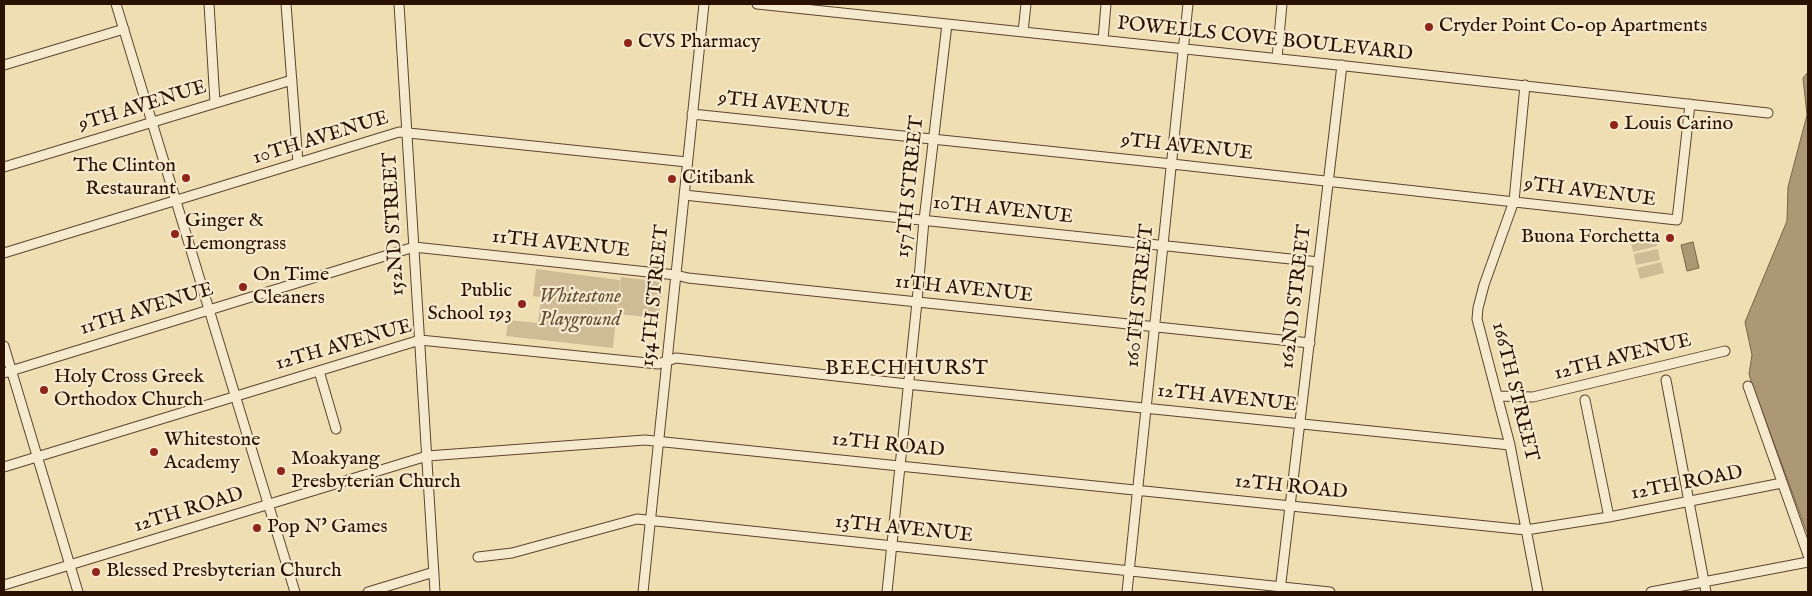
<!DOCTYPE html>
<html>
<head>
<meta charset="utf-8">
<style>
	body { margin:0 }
	#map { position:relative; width:1812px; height:596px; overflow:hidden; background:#f0deb3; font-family:"IM FELL English",serif }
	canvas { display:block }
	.frame { position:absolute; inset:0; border:5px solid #2b1101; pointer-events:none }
</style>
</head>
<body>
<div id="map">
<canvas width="1812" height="596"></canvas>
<div class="frame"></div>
</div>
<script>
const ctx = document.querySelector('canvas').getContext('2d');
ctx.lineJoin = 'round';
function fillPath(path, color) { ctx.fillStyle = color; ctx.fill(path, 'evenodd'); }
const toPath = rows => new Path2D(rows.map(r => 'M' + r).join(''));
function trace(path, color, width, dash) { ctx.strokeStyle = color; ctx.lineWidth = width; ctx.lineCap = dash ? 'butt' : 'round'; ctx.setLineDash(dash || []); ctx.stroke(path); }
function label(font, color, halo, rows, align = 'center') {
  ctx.font = font + ' "IM FELL English",serif'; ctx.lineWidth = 4.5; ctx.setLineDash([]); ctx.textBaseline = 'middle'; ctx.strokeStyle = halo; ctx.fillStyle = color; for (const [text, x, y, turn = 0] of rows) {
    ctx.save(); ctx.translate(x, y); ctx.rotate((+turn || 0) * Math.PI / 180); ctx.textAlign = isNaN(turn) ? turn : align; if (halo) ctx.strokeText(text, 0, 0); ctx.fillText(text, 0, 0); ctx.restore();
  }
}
fillPath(toPath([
	[1655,235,1657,246,1633,252,1631,241],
	[1658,249,1660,260,1636,265,1634,254],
	[1661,262,1664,273,1640,279,1637,268],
	[536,269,620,280,613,348,506,336,508,320,538,323,541,297,533,296],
	[621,277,663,282,659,318,617,314]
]), '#cfbb95');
const water = toPath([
	[1808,72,1808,535,1752,384,1749,374,1752,355,1745,322,1787,221,1788,187,1807,115,1803,78,1808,72],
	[1693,242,1699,268,1687,271,1681,245,1693,242]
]);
fillPath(water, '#ad9876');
trace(water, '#796247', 1);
const minor = toPath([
	[116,4,295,592],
	[209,4,215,103],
	[286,4,298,163],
	[399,4,435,592],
	[757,4,1328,64,1768,113],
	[1023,32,1026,4],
	[1103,40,1106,4],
	[1277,58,1282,4],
	[4,65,124,29],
	[1525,85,1514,201,1484,285,1478,308,1477,319,1510,445,1538,592],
	[692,114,1172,164,1677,220,1690,104],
	[4,167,292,80],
	[684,195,1319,262],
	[4,253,399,132,687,162],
	[4,346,78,592],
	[319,371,336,429],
	[4,373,414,247,676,275,688,278,1310,343],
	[1666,380,1706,592],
	[1748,386,1808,555],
	[1498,396,1533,397,1725,351],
	[1585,400,1609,517],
	[4,467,420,340,658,364,676,358,916,385,1510,445],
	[478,557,512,553,637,519,1330,592],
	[4,585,427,456,645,440,1526,530,1609,517,1782,483],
	[1280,591,1342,65],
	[368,592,434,572],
	[643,592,704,4],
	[887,592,917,302,924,220,947,24],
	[1127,592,1188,4],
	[1651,592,1808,562]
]);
trace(minor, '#5c442e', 11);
trace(minor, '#f5eace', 9);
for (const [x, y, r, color] of [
	[1429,27,5,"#8f2418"],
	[628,43,5,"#8f2418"],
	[1614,125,5,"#8f2418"],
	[186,178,5,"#8f2418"],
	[672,179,5,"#8f2418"],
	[175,234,5,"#8f2418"],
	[1670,238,5,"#8f2418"],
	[243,287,5,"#8f2418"],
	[522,304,5,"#8f2418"],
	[44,390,5,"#8f2418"],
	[154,452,5,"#8f2418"],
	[281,471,5,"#8f2418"],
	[257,528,5,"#8f2418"],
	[96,572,5,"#8f2418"]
]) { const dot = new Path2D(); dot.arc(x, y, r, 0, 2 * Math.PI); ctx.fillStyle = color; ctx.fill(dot); trace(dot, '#f5eace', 2); }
label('20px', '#2b1101', '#f5eace', [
	["Cryder Point Co-op Apartments",1439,27],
	["CVS Pharmacy",638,43],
	["Louis Carino",1624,125],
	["The Clinton",176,167,"right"],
	["Restaurant",176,190,"right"],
	["Citibank",682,179],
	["Ginger &",185,222],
	["Lemongrass",185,245],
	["Buona Forchetta",1660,238,"right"],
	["On Time",253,276],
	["Cleaners",253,299],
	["Public",512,292,"right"],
	["School 193",512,315,"right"],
	["Holy Cross Greek",54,378],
	["Orthodox Church",54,401],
	["Whitestone",164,441],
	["Academy",164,464],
	["Moakyang",291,460],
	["Presbyterian Church",291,483],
	["Pop N' Games",267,528],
	["Blessed Presbyterian Church",106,572]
], 'left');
label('20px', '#2b1101', '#f5eace', [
	["POWELLS COVE BOULEVARD",1265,40,6],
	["9TH AVENUE",784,106,6],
	["9TH AVENUE",143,107,-17],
	["10TH AVENUE",321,139,-17],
	["9TH AVENUE",1187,148,6],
	["157TH STREET",911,187,-84],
	["9TH AVENUE",1590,193,7],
	["10TH AVENUE",1003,211,6],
	["152ND STREET",395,224,-93],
	["11TH AVENUE",561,245,6],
	["11TH AVENUE",964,290,6],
	["154TH STREET",656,296,-84],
	["160TH STREET",1141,296,-84],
	["162ND STREET",1297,297,-83],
	["11TH AVENUE",147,310,-17],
	["12TH AVENUE",344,346,-16],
	["12TH AVENUE",1623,358,-14],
	["166TH STREET",1514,392,76],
	["12TH AVENUE",1227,399,6],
	["12TH ROAD",888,446,6],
	["12TH ROAD",1687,484,-11],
	["12TH ROAD",1291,488,6],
	["12TH ROAD",189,511,-17],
	["13TH AVENUE",904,530,6]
]);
label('italic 20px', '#644c35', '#f5eace', [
	["Whitestone",580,298],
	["Playground",580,321]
]);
ctx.letterSpacing = '1px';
label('21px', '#2b1101', '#f5eace', [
	["BEECHHURST",907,370]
]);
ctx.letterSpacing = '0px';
</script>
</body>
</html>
